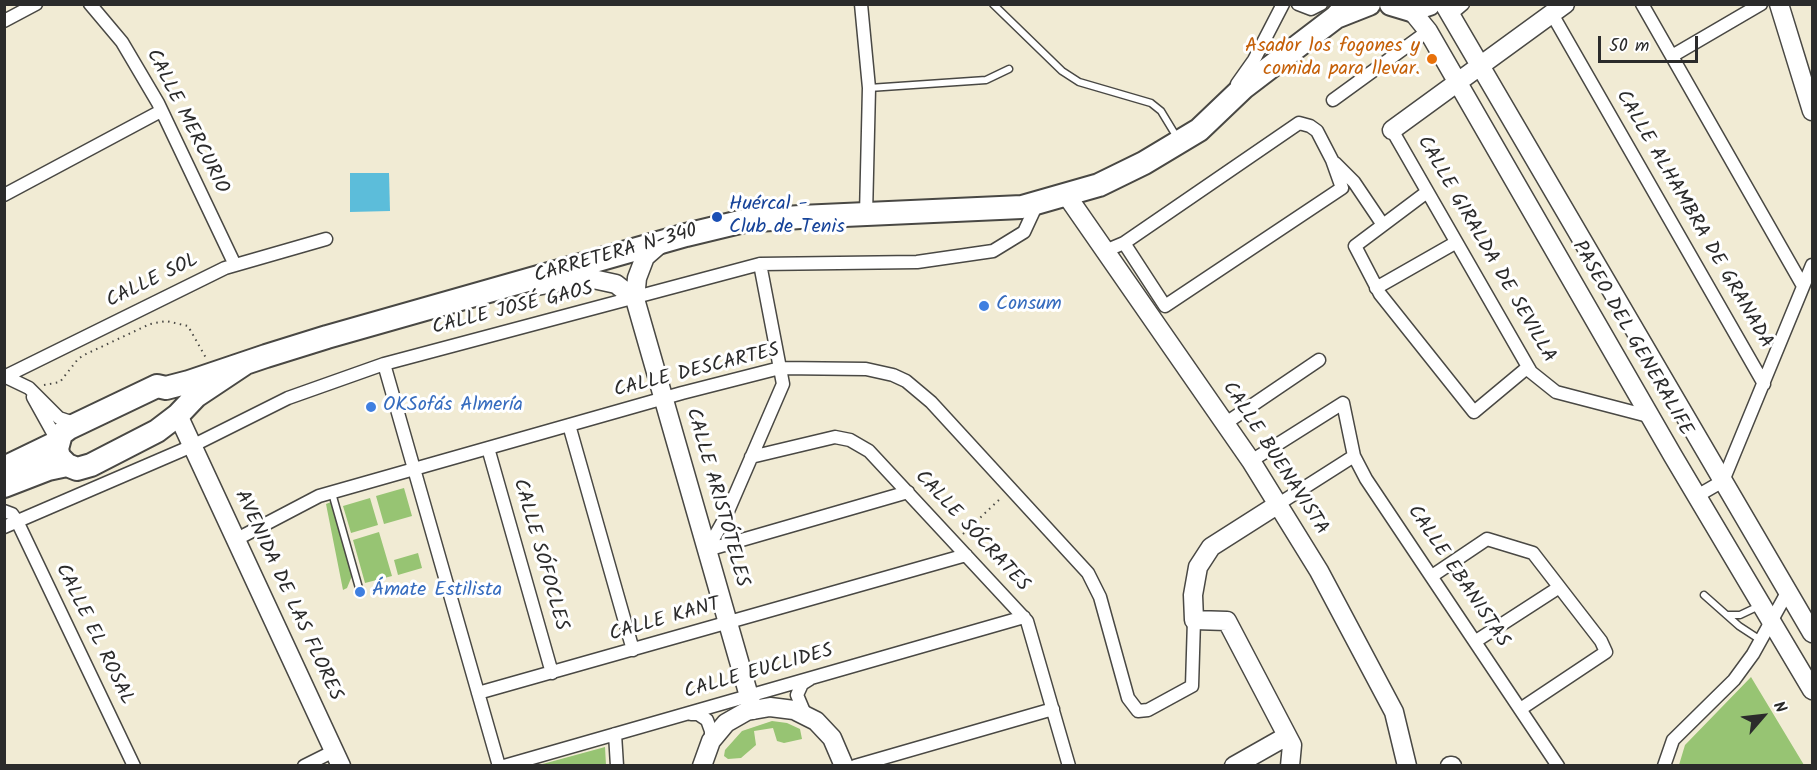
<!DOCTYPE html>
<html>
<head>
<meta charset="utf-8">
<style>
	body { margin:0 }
	#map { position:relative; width:1817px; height:770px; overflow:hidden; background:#f1ebd4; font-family:Kalam,sans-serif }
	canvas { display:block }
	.frame { position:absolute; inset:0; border:6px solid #2b2b2b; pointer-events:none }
	.north { position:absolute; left:1733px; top:686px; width:60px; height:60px; -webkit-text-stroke:4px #fff; paint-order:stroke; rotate:62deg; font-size:16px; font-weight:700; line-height:24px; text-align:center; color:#2b2b2b }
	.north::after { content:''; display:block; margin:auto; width:21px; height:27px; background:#2b2b2b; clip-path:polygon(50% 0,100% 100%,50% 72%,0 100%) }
	.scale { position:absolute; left:1598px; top:36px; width:100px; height:27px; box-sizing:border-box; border:3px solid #2b2b2b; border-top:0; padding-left:8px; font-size:18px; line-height:21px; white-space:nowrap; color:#2b2b2b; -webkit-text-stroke:4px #fff; paint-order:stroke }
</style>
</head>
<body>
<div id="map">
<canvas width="1817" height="770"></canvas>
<div class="frame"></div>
<div class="north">N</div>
<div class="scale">50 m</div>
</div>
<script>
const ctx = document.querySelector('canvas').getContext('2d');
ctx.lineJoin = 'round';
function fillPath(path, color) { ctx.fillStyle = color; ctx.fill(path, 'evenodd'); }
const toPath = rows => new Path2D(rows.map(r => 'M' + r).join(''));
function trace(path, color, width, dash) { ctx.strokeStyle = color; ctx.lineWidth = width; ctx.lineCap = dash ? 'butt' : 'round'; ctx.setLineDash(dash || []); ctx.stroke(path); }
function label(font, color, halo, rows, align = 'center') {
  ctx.font = font + ' Kalam,sans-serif'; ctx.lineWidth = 6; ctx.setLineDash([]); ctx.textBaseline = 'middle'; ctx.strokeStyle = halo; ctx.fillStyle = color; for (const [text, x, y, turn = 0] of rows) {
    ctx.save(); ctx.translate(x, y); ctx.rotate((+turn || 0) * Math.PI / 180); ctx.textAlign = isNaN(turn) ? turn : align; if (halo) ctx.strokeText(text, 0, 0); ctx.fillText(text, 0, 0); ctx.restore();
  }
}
fillPath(toPath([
	[404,488,412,516,384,524,376,496],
	[370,498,378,525,351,533,343,506],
	[331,502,352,576,347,588,343,590,326,504],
	[379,532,392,576,365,583,353,540],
	[418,553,422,568,398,575,394,560],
	[1751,677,1804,765,1679,765,1685,745],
	[772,721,787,723,800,729,802,739,784,743,777,741,773,728,754,731,756,745,741,758,728,759,724,756,725,750,742,731],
	[605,747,606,765,539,765]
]), '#97c473');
fillPath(toPath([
	[350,173,389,173,390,211,350,212]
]), '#5cbdda');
const lane = toPath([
	[993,4,1062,71,1079,82,1151,103,1161,111,1178,139],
	[869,88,986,80,1009,69],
	[332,493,359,588],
	[1704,595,1739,626,1762,641],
	[1727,615,1740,615,1759,606]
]);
const street = toPath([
	[90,4,122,42,158,103,235,265],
	[861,4,869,88,866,215],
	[1298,4,1311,9,1321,4],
	[1642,4,1803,286],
	[1552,14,1764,384],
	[1450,15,1463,4],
	[4,21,36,4],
	[1672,56,1761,4],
	[1237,84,1254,60,1283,4],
	[1333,100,1428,31],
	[1392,130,1531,372,1556,392,1652,417],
	[1335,163,1354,182,1383,225],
	[1427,192,1355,246,1380,294,1474,412,1528,367],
	[4,195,161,111],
	[1105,251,1124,243,1299,123,1310,126,1317,131,1332,160,1342,188,1165,306,1124,243],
	[1376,288,1455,243],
	[384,364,499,766],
	[4,376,29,388,59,418,77,424],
	[4,377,225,268,326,239],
	[33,397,58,442],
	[1226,423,1319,360],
	[569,425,633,650],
	[488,448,552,673],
	[751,457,835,437,850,440,869,451,1027,621,1069,766],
	[1251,461,1343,403,1354,456,1366,479,1558,766],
	[1697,496,1723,481,1812,265],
	[1277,505,1354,456],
	[4,511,12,514,17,521,134,766],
	[4,527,192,446,288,398,384,364,760,264,917,262,993,251,1024,232,1037,204],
	[237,539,319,496,682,393,780,368,866,369,893,375,906,381,931,402,1088,573,1100,597,1128,698,1138,711,1148,710,1192,686,1194,620],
	[707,550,725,518,783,384,760,264],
	[707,550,908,492],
	[1432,576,1487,539,1533,553,1601,641,1606,652,1522,708],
	[1476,641,1558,588],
	[478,693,966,555],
	[691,714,698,714,707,720,711,731,711,741],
	[805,714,797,695,802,684,810,679],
	[615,734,617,766],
	[304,766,334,751],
	[504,766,1024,617],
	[855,766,1053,709],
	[1664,766,1673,740,1734,680,1753,654,1788,591]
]);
const secondary = toPath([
	[1444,4,1812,633],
	[1779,4,1812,111],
	[1411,10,1428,31,1673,456,1812,690],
	[1392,130,1565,4],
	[1067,196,1251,461,1319,571,1394,712,1407,766],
	[661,243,645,257,637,278,635,299,753,710],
	[537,286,584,277,616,284,635,299],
	[178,415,341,766],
	[1277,505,1211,547,1198,567,1193,595,1194,620,1227,621,1292,745,1290,766],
	[702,766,711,741,726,723,747,711,770,707,794,710,816,721,832,738,844,766],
	[1234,766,1287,736],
	[1450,766,1452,766]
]);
const highway = toPath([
	[1391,4,1411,10,1429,4],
	[1336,17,1369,4],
	[244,364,196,396,178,415,157,431,91,465,77,469,67,465,59,457,57,449,61,434,69,428,157,386,166,388,189,382,266,356,327,337,686,235,744,221,800,217,1022,207,1099,185,1144,163,1199,130,1243,88,1336,17,1348,4],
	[4,468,58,442],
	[4,486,48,469,67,465]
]);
trace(lane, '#494844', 9);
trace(street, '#494844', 15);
trace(secondary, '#494844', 21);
trace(highway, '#494844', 26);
trace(toPath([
	[44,385,60,382,78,359,84,355,150,324,166,321,188,326,206,358],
	[963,534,1002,497]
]), '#494844', 2, [1.5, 4.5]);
trace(lane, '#fff', 6);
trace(street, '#fff', 12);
trace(secondary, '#fff', 18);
trace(highway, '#fff', 22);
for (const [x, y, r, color] of [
	[1432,59,6,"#e8710a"],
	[717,217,6,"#1a4fb4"],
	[984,306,6,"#3f7fe0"],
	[371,407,6,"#3f7fe0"],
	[360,592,6,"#3f7fe0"]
]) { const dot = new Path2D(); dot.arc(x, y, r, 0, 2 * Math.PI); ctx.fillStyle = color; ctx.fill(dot); trace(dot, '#fff', 2); }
label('20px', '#c56008', '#fff', [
	["Asador los fogones y",1420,48],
	["comida para llevar.",1420,71]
], 'right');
label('20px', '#2b2b2b', '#fff', [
	["CALLE MERCURIO",186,122,63],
	["CALLE ALHAMBRA DE GRANADA",1693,220,60],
	["CALLE GIRALDA DE SEVILLA",1485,250,60],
	["CARRETERA N-340",616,255,-16],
	["CALLE SOL",153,282,-26],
	["CALLE JOSÉ GAOS",513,310,-14],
	["PASEO DEL GENERALIFE",1631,339,60],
	["CALLE DESCARTES",697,372,-14],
	["CALLE BUENAVISTA",1274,459,57],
	["CALLE ARISTÓTELES",716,498,74],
	["CALLE SÓCRATES",971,532,47],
	["CALLE SÓFOCLES",539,555,74],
	["CALLE EBANISTAS",1457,577,56],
	["AVENIDA DE LAS FLORES",287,596,65],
	["CALLE KANT",665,621,-16],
	["CALLE EL ROSAL",93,635,64],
	["CALLE EUCLIDES",759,673,-16]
]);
label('20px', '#164399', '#fff', [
	["Huércal -",729,206],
	["Club de Tenis",729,229]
], 'left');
label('20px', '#366cbe', '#fff', [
	["Consum",996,306],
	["OKSofás Almería",383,407],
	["Ámate Estilista",372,592]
], 'left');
</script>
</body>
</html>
